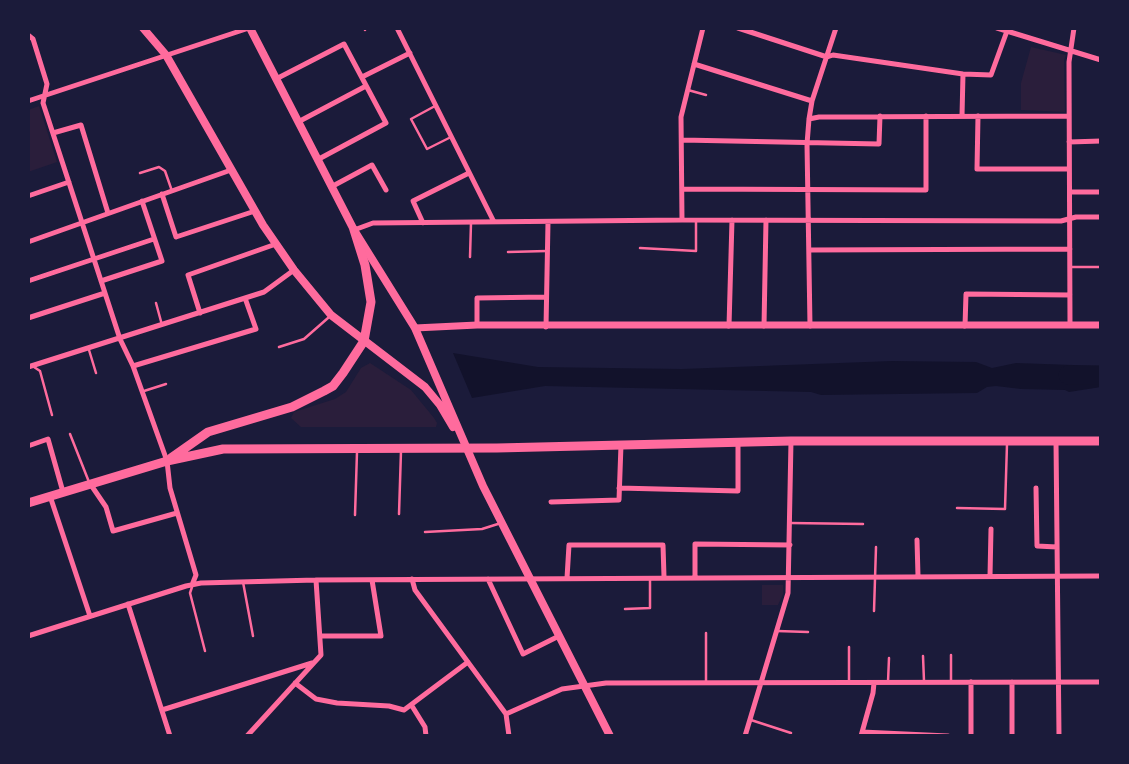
<!DOCTYPE html>
<html>
<head>
<meta charset="utf-8">
<style>
	body { margin:0 }
	#map { position:relative; width:1129px; height:764px; overflow:hidden; background:#1b1b3a; font-family:"DM Sans",sans-serif }
	canvas { display:block }
	.frame { position:absolute; inset:0; border:30px solid #1b1b3a; pointer-events:none }
</style>
</head>
<body>
<div id="map">
<canvas width="1129" height="764"></canvas>
<div class="frame"></div>
</div>
<script>
const ctx = document.querySelector('canvas').getContext('2d');
ctx.lineJoin = 'round';
function fillPath(path, color) { ctx.fillStyle = color; ctx.fill(path, 'evenodd'); }
const toPath = rows => new Path2D(rows.map(r => 'M' + r).join(''));
function trace(path, color, width, dash) { ctx.strokeStyle = color; ctx.lineWidth = width; ctx.lineCap = dash ? 'butt' : 'round'; ctx.setLineDash(dash || []); ctx.stroke(path); }
fillPath(toPath([
	[1031,47,1066,55,1064,60,1065,112,1021,110,1021,83],
	[39,106,57,162,28,172,28,110],
	[370,363,411,390,434,418,437,423,436,427,301,427,291,418,294,412,335,399,346,392,361,368],
	[762,585,783,585,783,594,778,605,762,605]
]), '#2a1e3b');
fillPath(toPath([
	[453,353,538,367,682,369,892,361,976,362,992,368,1016,363,1101,366,1101,373,1094,374,1092,377,1094,380,1101,380,1101,387,1069,392,1065,390,1021,389,996,386,987,387,977,393,821,395,811,392,545,386,472,398]
]), '#12122b');
trace(toPath([
	[1068,375,1101,375]
]), '#12122b', 19);
trace(toPath([
	[364,28,365,30],
	[688,90,706,95],
	[435,106,411,119,427,149,451,137],
	[140,173,159,167,165,171,172,191],
	[640,248,696,251,696,222],
	[508,252,547,251],
	[470,257,471,223],
	[1070,267,1101,267],
	[156,303,162,325],
	[279,347,304,339,328,318],
	[89,350,96,373],
	[34,367,40,371,52,415],
	[144,391,166,384],
	[70,434,89,482],
	[957,508,1005,509,1007,444],
	[399,514,401,451],
	[355,515,357,452],
	[790,523,863,524],
	[425,532,482,529,501,523],
	[243,582,253,636],
	[192,587,190,593,205,651],
	[625,609,650,608,650,580],
	[874,611,876,547],
	[777,631,808,632],
	[706,633,706,682],
	[849,647,849,682],
	[923,656,924,681],
	[888,682,889,658],
	[951,682,951,655],
	[751,720,791,733]
]), '#ff6b9d', 2.5);
trace(toPath([
	[397,28,494,222],
	[738,28,827,57,833,55,963,74,991,75,1007,31],
	[997,28,1101,60],
	[28,35,33,39,47,84,43,103,120,339,133,366,167,461,170,488,196,575,192,585],
	[694,64,812,101],
	[362,77,410,53],
	[276,79,344,44,386,123,317,160],
	[28,101,249,28],
	[962,116,963,74],
	[978,116,977,169,1069,169],
	[809,119,819,117,1069,116],
	[298,122,366,86],
	[53,133,81,125,108,213],
	[682,140,879,144,880,116],
	[1069,142,1101,141],
	[331,187,372,165,386,190],
	[682,189,926,190,926,116],
	[1070,192,1101,192],
	[162,194,176,237,255,211],
	[28,196,69,182],
	[682,220,681,117,703,28],
	[423,223,413,201,469,173],
	[354,230,373,223,682,220,1061,221,1076,217,1101,217],
	[28,242,231,170],
	[810,250,1070,249],
	[28,281,154,239],
	[101,281,162,261,142,201],
	[200,313,188,275,276,244],
	[28,318,105,293],
	[477,325,477,298,546,297],
	[1070,325,1069,62,1074,28],
	[729,326,732,220],
	[764,326,766,220],
	[810,326,807,144,809,119,812,101,836,28],
	[965,326,966,294,1070,295],
	[546,327,548,222],
	[133,366,256,329,245,298],
	[28,367,264,292,294,270],
	[1056,441,1059,736],
	[28,446,48,439,63,492],
	[91,485,106,507,113,531,177,513],
	[619,488,738,491,738,442],
	[1036,488,1037,546,1057,547],
	[50,496,90,616],
	[551,502,619,500,621,445],
	[917,540,918,576],
	[990,576,991,529],
	[695,577,695,544,790,545],
	[567,578,569,545,663,545,664,577],
	[412,579,415,590,506,714,509,736],
	[488,579,523,654,559,636],
	[128,604,170,736],
	[28,636,186,586,201,583,316,580,1101,576],
	[320,636,381,636,372,580],
	[295,683,316,699,337,703,389,706,404,710,468,662],
	[412,706,425,727,426,736],
	[162,710,312,663],
	[506,714,562,689,606,683,1101,682],
	[862,732,948,736],
	[247,736,321,655,316,580],
	[745,736,788,593,791,441],
	[861,736,873,693,874,683],
	[971,736,971,682],
	[1012,736,1012,682]
]), '#ff6b9d', 5);
trace(toPath([
	[415,328,477,325,1101,325]
]), '#ff6b9d', 7);
trace(toPath([
	[143,28,166,55,263,225,294,270,331,315,425,387,440,405,453,427],
	[250,28,354,230,415,328,483,486,610,736]
]), '#ff6b9d', 8);
trace(toPath([
	[171,458,208,432,292,407,324,391,333,386,343,373,364,341,371,302,365,265,354,230],
	[28,503,167,461,223,449,497,448,791,441,1101,441]
]), '#ff6b9d', 9);
</script>
</body>
</html>
